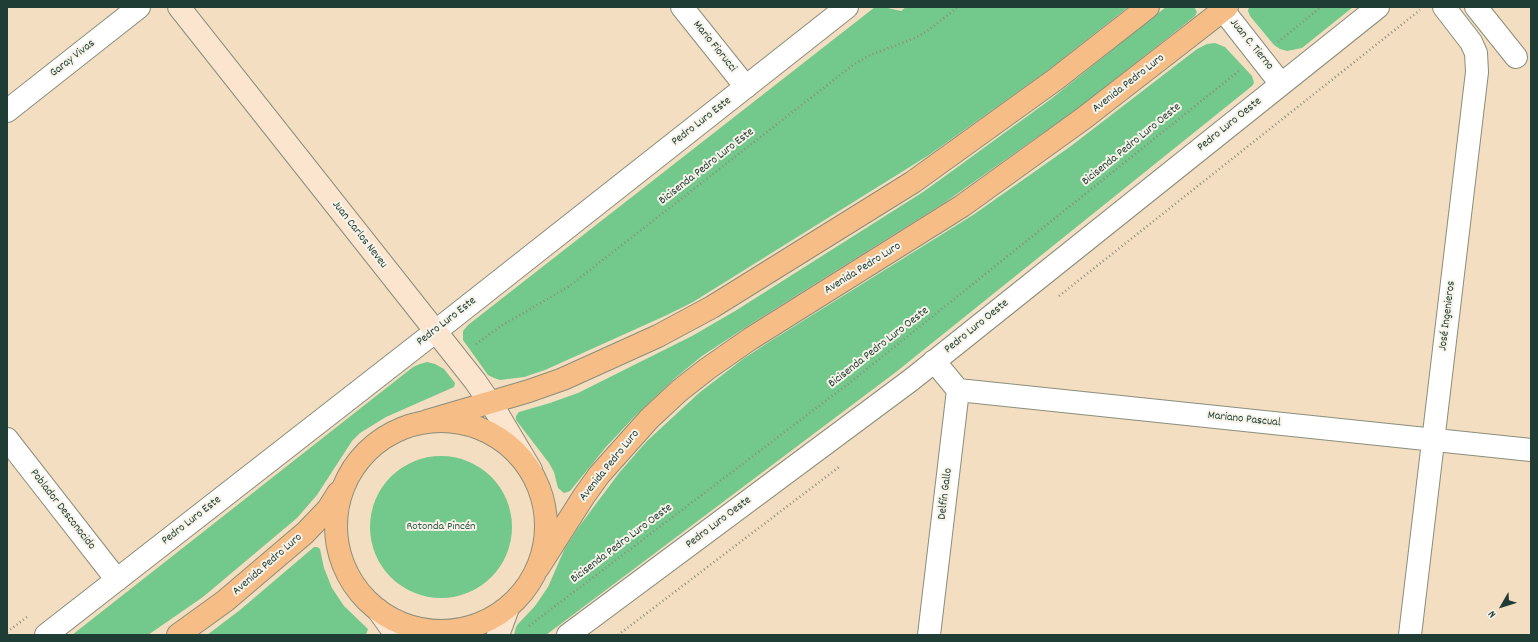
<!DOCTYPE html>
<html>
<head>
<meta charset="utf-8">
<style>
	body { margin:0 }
	#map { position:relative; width:1538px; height:642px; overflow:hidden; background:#f4dec2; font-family:Dekko,sans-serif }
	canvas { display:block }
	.frame { position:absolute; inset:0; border:8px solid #1f3d34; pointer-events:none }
	.north { position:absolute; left:1482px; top:586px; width:40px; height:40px; -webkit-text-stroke:3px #f7f3e8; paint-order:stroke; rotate:231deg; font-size:11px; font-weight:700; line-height:16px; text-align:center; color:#1f3d34 }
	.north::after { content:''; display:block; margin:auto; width:14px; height:18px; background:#1f3d34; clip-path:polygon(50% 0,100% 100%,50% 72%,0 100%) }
</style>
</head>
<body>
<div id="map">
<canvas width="1538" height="642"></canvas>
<div class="frame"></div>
<div class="north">N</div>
</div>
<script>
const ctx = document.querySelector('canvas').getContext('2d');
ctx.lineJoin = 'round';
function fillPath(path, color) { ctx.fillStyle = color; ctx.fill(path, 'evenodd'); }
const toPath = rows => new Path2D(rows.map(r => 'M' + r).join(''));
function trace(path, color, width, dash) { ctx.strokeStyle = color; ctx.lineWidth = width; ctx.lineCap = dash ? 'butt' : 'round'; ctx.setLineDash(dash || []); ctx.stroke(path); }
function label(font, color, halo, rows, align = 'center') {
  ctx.font = font + ' Dekko,sans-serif'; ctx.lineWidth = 4; ctx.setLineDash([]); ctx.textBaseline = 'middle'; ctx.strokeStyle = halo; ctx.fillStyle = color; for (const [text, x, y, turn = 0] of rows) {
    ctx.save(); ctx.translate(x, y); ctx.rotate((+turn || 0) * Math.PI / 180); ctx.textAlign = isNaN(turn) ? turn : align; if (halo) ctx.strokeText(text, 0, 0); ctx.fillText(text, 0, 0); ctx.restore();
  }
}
fillPath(toPath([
	[875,7,883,7,901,11,906,7,1128,7,1047,71,929,155,693,302,667,315,545,370,524,377,500,380,494,378,488,375,463,340,463,331,468,325],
	[1166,7,1194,7,1197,12,1195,16,1081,106,944,203,746,327,702,356,674,379,634,417,606,447,570,491,564,493,558,488,554,472,549,463,516,420,516,416,519,412,550,403,578,393,692,336,735,311,923,192,948,174,1051,99],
	[1249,7,1353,7,1302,48,1287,51,1280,49,1274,45,1250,16,1248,11],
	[1215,43,1225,47,1252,76,1254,83,1252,86,896,372,546,635,514,635,516,627,518,624,535,606,548,587,565,548,578,528,619,473,647,441,699,393,743,359,769,342,973,215,1071,146,1197,49,1207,44],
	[427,362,435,364,444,369,455,383,454,387,386,417,360,433,352,441,317,495,297,518,203,597,148,635,72,635,413,367,420,364],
	'370 527a71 71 0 1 1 142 0a71 71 0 1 1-142 0Z',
	[314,547,317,547,320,549,324,568,332,588,344,606,368,629,366,635,207,635,240,610]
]), '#73c88c');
const minor = toPath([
	[682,7,746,87],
	[1476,7,1516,57],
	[7,111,139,7],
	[958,390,1531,450],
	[7,439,117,580],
	[46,635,436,331],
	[929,635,958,390,934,361],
	[1410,635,1477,72,1476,53,1471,42,1444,7]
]);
const tertiary = toPath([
	[1223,10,1281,84],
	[436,331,847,7],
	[568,635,911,380,1378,7]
]);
const secondary = toPath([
	[179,7,475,381,497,413,531,470],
	[378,610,396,635],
	[498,635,508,608]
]);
const primary = toPath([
	'336 526a105 105 0 1 1 210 0a105 105 0 1 1-210 0Z',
	[427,421,529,391,563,379,658,336,712,307,913,182,1056,79,1148,7],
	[538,568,584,496,599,475,649,419,679,391,707,369,750,339,962,206,1084,118,1227,7],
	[178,635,225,601,305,533,328,509,338,493]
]);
trace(minor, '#8a8e7b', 24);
trace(tertiary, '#8a8e7b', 24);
trace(secondary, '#8a8e7b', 24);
trace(primary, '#8a8e7b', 24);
trace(toPath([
	[1278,42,1321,7],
	[1059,296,1420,10],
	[476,344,501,326,568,287,853,65,870,55,915,38,926,32,958,7],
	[529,626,848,384,1240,70],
	[7,632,27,617],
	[618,635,839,467]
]), '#8a8e7b', 2.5, [1, 3]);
trace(minor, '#fff', 22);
trace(tertiary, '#fff', 22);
trace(secondary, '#fbe5cf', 22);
trace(primary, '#f6be86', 22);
label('12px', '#1f3d34', '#f7f3e8', [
	["Juan C. Tierno",1251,45,51],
	["Mario Fiorucci",714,47,51],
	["Garay Vivas",73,59,-38],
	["Avenida Pedro Luro",1129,84,-38],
	["Pedro Luro Este",702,122,-38],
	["Pedro Luro Oeste",1230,125,-39],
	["Bicisenda Pedro Luro Oeste",1132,145,-39],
	["Bicisenda Pedro Luro Este",707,167,-38],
	["Juan Carlos Neveu",359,235,52],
	["Avenida Pedro Luro",863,269,-32],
	["José Ingenieros",1448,316,-83],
	["Pedro Luro Este",447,322,-38],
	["Pedro Luro Oeste",977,327,-39],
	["Bicisenda Pedro Luro Oeste",879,348,-38],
	["Mariano Pascual",1244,420,6],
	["Avenida Pedro Luro",610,466,-51],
	["Delfín Gallo",946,494,-83],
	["Poblador Desconocido",62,510,52],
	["Pedro Luro Este",192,521,-38],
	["Pedro Luro Oeste",719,523,-37],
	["Bicisenda Pedro Luro Oeste",622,544,-37],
	["Avenida Pedro Luro",268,565,-41]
]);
label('12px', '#305946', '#f7f3e8', [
	["Rotonda Pincén",441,527]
]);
</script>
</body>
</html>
